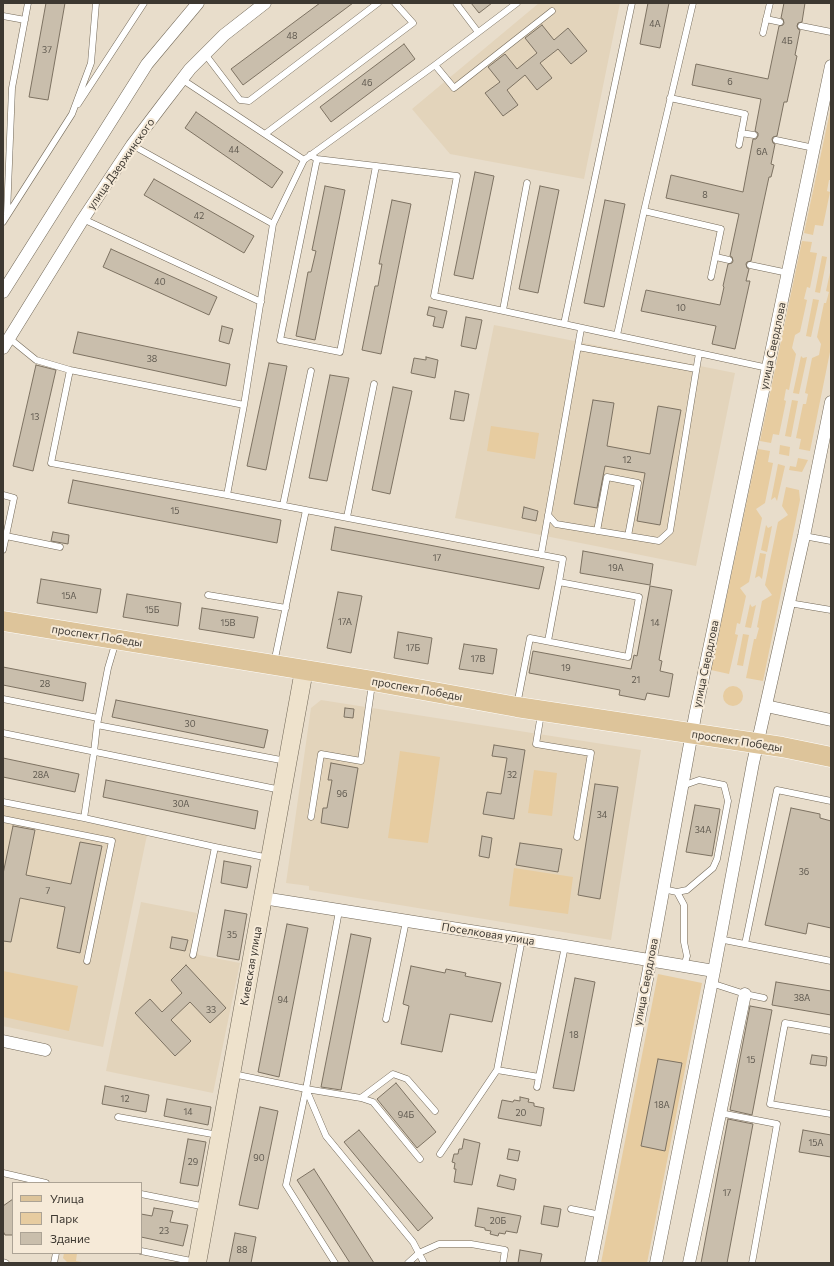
<!DOCTYPE html>
<html>
<head>
<meta charset="utf-8">
<style>
	body { margin:0 }
	#map { position:relative; width:834px; height:1266px; overflow:hidden; background:#e8ddcb; font-family:Commissioner,sans-serif }
	canvas { display:block }
	.frame { position:absolute; inset:0; border:4px solid #3d3831; pointer-events:none }
	.legend { position:absolute; left:12px; top:1182px; width:130px; height:72px; box-sizing:border-box; background:#f6ead8; border:1px solid #aca395; margin:0; padding:5px 7px; list-style:none; font-size:12px; color:#3d3831 }
	.legend li { display:flex; align-items:center; gap:8px; height:20px }
	.legend b { width:20px; border:1px solid #aca395 }
</style>
</head>
<body>
<div id="map">
<canvas width="834" height="1266"></canvas>
<div class="frame"></div>
<ul class="legend">
<li><b style="height:5px;background:#ddc49a"></b>Улица</li>
<li><b style="height:11px;background:#e7cca0"></b>Парк</li>
<li><b style="height:11px;background:#c9beac"></b>Здание</li>
</ul>
</div>
<script>
const ctx = document.querySelector('canvas').getContext('2d');
ctx.lineJoin = 'round';
function fillPath(path, color) { ctx.fillStyle = color; ctx.fill(path, 'evenodd'); }
const toPath = rows => new Path2D(rows.map(r => 'M' + r).join(''));
function trace(path, color, width, dash) { ctx.strokeStyle = color; ctx.lineWidth = width; ctx.lineCap = dash ? 'butt' : 'round'; ctx.setLineDash(dash || []); ctx.stroke(path); }
function label(font, color, halo, rows, align = 'center') {
  ctx.font = font + ' Commissioner,sans-serif'; ctx.lineWidth = 4; ctx.setLineDash([]); ctx.textBaseline = 'middle'; ctx.strokeStyle = halo; ctx.fillStyle = color; for (const [text, x, y, turn = 0] of rows) {
    ctx.save(); ctx.translate(x, y); ctx.rotate((+turn || 0) * Math.PI / 180); ctx.textAlign = isNaN(turn) ? turn : align; if (halo) ctx.strokeText(text, 0, 0); ctx.fillText(text, 0, 0); ctx.restore();
  }
}
fillPath(toPath([
	[539,3,620,3,584,179,450,154,412,109],
	[494,325,735,373,696,566,455,518],
	[321,700,641,750,611,940,309,890,309,886,286,883,311,708],
	[3,805,147,835,103,1047,3,1026],
	[141,902,197,913,192,939,199,955,240,963,213,1093,106,1071]
]), '#e3d4bb');
fillPath(toPath([
	[831,107,831,180,829,180,827,191,830,192,823,226,815,225,813,235,804,233],
	[802,241,812,242,810,252,817,253,810,288,807,287,804,299,807,300,800,332,795,335,792,348,796,354,789,390,786,389,784,400,786,401,779,435,773,434,771,443,760,441],
	[822,256,827,257,820,293,815,292],
	[831,268,831,347,810,451,799,449,801,439,796,438,803,404,806,404,808,394,805,393,812,358,819,355,821,344,817,337,824,303,826,303,829,292,826,291],
	[813,299,819,300,811,337,806,336],
	[801,356,803,358,807,357,799,394,793,393],
	[792,400,798,401,791,437,785,436],
	[491,426,539,433,535,459,487,451],
	[780,445,790,447,789,456,779,454],
	[758,449,770,451,768,462,773,463,765,503,756,509,762,518,749,582,740,588,746,596,740,624,737,623,735,634,738,635,729,674,711,670],
	[798,458,808,460,802,472,789,470,790,466,796,467],
	[778,464,785,466,777,501,775,497,771,500],
	[786,487,799,490,800,500,763,681,746,678,754,639,756,639,759,628,757,627,762,601,772,595,765,585,778,522,788,515,782,506],
	[766,525,768,528,772,526,767,552,761,550],
	[760,553,766,554,762,579,759,576,755,578],
	[750,604,752,607,756,605,751,628,745,627],
	[743,634,749,635,743,666,737,665],
	'723 696a10 10 0 1 1 20 0a10 10 0 1 1-20 0Z',
	[400,751,440,757,428,843,388,838],
	[534,770,557,773,552,816,528,813],
	[514,868,573,877,568,914,509,906],
	[3,971,78,986,69,1031,3,1017],
	[658,974,702,983,647,1263,601,1263],
	[64,1253,77,1253,76,1261,88,1263,68,1263,63,1258]
]), '#e7cca0');
const building = toPath([
	[46,3,65,3,48,100,29,97,46,3],
	[320,3,353,3,243,85,231,69,320,3],
	[471,3,492,3,479,13,471,3],
	[648,3,669,3,660,48,640,44,648,3],
	[784,3,805,3,802,22,798,23,797,26,798,29,800,30,795,55,797,56,787,102,784,102,777,136,773,137,772,139,773,143,775,144,771,164,774,165,771,177,769,177,751,261,747,262,746,264,747,268,749,269,746,281,750,281,735,349,712,344,716,326,641,311,646,290,720,305,724,287,723,286,728,264,732,263,733,261,732,257,730,256,739,214,666,198,671,175,743,192,753,139,756,139,758,136,758,133,755,131,761,99,692,85,696,64,768,79,779,26,783,25,784,23,783,19,781,18,784,3],
	[542,25,554,40,568,28,587,51,571,64,558,49,540,63,552,78,537,90,525,75,507,90,518,105,503,116,485,93,500,82,488,67,505,54,517,69,537,53,525,38,542,25],
	[404,44,415,59,331,122,320,107,404,44],
	[196,112,283,172,272,188,185,128,196,112],
	[475,172,494,176,473,279,454,275,475,172],
	[154,179,254,236,244,253,144,195,154,179],
	[325,186,345,190,315,340,296,336,308,272,311,272,316,251,312,250,325,186],
	[540,186,559,190,538,293,519,289,540,186],
	[392,200,411,204,381,354,362,350,375,286,378,286,382,264,379,264,392,200],
	[605,200,625,204,604,307,584,303,605,200],
	[111,249,217,297,209,315,103,267,111,249],
	[429,307,447,311,443,328,433,326,435,317,427,315,429,307],
	[466,317,482,320,476,349,461,346,466,317],
	[222,326,233,329,229,344,219,341,222,326],
	[78,332,230,364,226,386,73,353,78,332],
	[426,357,438,360,435,378,411,373,414,358,426,360,426,357],
	[269,363,287,366,266,470,247,466,269,363],
	[36,365,56,370,33,471,13,466,36,365],
	[330,375,349,378,327,481,309,478,330,375],
	[393,387,412,391,390,494,372,490,393,387],
	[455,391,469,394,464,421,450,419,455,391],
	[593,400,614,403,607,446,650,454,658,406,681,410,660,525,637,521,645,473,605,466,597,508,574,504,593,400],
	[73,480,281,520,277,543,68,503,73,480],
	[524,507,538,511,536,521,522,518,524,507],
	[335,527,544,567,539,589,331,550,335,527],
	[53,532,69,535,68,544,51,541,53,532],
	[583,551,653,564,650,585,580,573,583,551],
	[41,579,101,589,97,613,37,603,41,579],
	[650,586,672,590,659,660,662,661,660,671,673,674,669,697,647,693,645,700,619,695,620,690,529,673,533,651,631,669,634,655,637,656,650,586],
	[338,592,362,596,351,653,327,648,338,592],
	[127,594,181,603,178,626,123,617,127,594],
	[202,608,258,617,254,638,199,629,202,608],
	[398,632,432,638,428,664,394,658,398,632],
	[464,644,497,649,493,674,459,669,464,644],
	[3,667,86,683,83,701,3,685,3,667],
	[116,700,268,730,264,748,112,717,116,700],
	[345,708,354,709,353,718,344,717,345,708],
	[494,745,525,750,514,819,483,814,487,792,501,794,507,758,492,756,494,745],
	[3,758,79,774,75,792,3,777,3,758],
	[331,763,358,768,348,828,321,823,323,808,327,808,332,780,328,780,331,763],
	[106,780,258,811,255,829,103,797,106,780],
	[595,784,618,787,600,899,578,895,595,784],
	[695,805,720,809,712,856,686,852,695,805],
	[791,808,820,814,820,818,831,821,831,928,808,923,806,934,765,925,791,808],
	[13,826,35,830,26,875,71,884,80,842,102,846,80,953,57,948,65,907,20,898,11,942,3,941,3,874,13,826],
	[482,836,492,838,489,858,479,856,482,836],
	[520,843,562,849,558,872,516,865,520,843],
	[224,861,251,866,247,888,221,883,224,861],
	[225,910,247,914,239,960,217,956,225,910],
	[287,924,308,928,279,1077,258,1072,287,924],
	[351,934,371,938,341,1090,321,1087,351,934],
	[172,937,188,940,185,951,170,948,172,937],
	[186,965,226,1008,210,1023,190,1002,171,1020,191,1041,175,1056,135,1013,150,999,162,1012,182,993,171,980,186,965],
	[411,966,445,973,446,969,466,973,465,976,501,983,492,1022,450,1014,442,1052,401,1044,409,1006,403,1004,411,966],
	[575,978,595,982,574,1091,553,1088,575,978],
	[776,982,831,991,831,1015,772,1005,776,982],
	[750,1006,772,1010,752,1115,730,1110,750,1006],
	[812,1055,827,1057,826,1066,810,1064,812,1055],
	[658,1059,682,1063,665,1151,641,1146,658,1059],
	[396,1083,436,1132,417,1148,377,1099,396,1083],
	[105,1086,149,1095,146,1112,102,1104,105,1086],
	[520,1097,529,1099,528,1102,534,1103,534,1106,544,1108,541,1126,498,1118,502,1100,513,1102,514,1100,520,1101,520,1097],
	[167,1099,211,1107,208,1125,164,1116,167,1099],
	[260,1107,278,1111,258,1209,239,1205,260,1107],
	[728,1119,753,1124,727,1263,701,1263,728,1119],
	[359,1130,433,1218,418,1231,344,1142,359,1130],
	[803,1130,831,1135,831,1157,799,1152,803,1130],
	[188,1139,206,1142,198,1186,180,1183,188,1139],
	[464,1139,480,1143,472,1185,454,1182,456,1169,454,1169,455,1163,452,1162,454,1154,458,1154,459,1149,462,1149,464,1139],
	[509,1149,520,1151,518,1161,507,1159,509,1149],
	[314,1169,374,1263,350,1263,297,1180,314,1169],
	[500,1175,516,1179,514,1190,497,1186,500,1175],
	[13,1199,13,1235,5,1235,3,1231,3,1206,13,1199],
	[544,1206,561,1209,558,1227,541,1224,544,1206],
	[154,1208,173,1211,170,1222,188,1225,183,1246,141,1237,141,1214,152,1216,154,1208],
	[478,1208,521,1216,517,1233,506,1231,505,1234,499,1233,498,1236,490,1234,491,1231,485,1230,485,1228,475,1226,478,1208],
	[235,1233,256,1237,251,1263,229,1263,235,1233],
	[520,1250,542,1254,540,1263,518,1263,520,1250]
]);
fillPath(building, '#c9beac');
trace(building, '#7d7262', 1);
const lane = toPath([
	[456,3,478,32],
	[3,16,25,20],
	[766,19,780,22],
	[801,26,831,32],
	[763,33,770,3],
	[205,54,240,100,249,101,378,3],
	[435,65,454,88,552,11],
	[183,80,304,160],
	[670,98,745,114,739,145],
	[78,104,144,3],
	[741,133,754,135],
	[265,134,413,23,395,3],
	[776,140,814,148],
	[132,145,273,224],
	[310,155,317,159,376,166,340,352,280,340,317,159],
	[376,166,457,176,434,296,768,368],
	[644,211,721,229,711,277],
	[7,214,12,88,28,3],
	[83,219,261,302],
	[3,222,72,114,91,63,96,3],
	[716,257,729,260],
	[750,265,788,273],
	[503,310,527,183],
	[564,324,632,3],
	[617,335,644,211,693,3],
	[9,338,36,360,70,370],
	[578,347,696,369],
	[244,405,70,370,51,463,227,495,563,559,559,582,639,597,628,657,530,638,517,705],
	[3,495,14,498,3,550],
	[227,495,244,405,273,224,304,160,435,65,517,3],
	[283,505,311,371],
	[548,515,556,524,659,541,670,531,699,353],
	[347,517,374,384],
	[597,531,607,477,638,483,628,536],
	[6,536,60,547],
	[804,536,831,541],
	[541,555,581,329],
	[208,595,286,608],
	[789,603,831,610],
	[548,641,559,582],
	[274,663,306,510],
	[3,699,98,718],
	[541,714,536,744,591,753,577,837],
	[97,725,286,761],
	[3,733,281,790],
	[3,802,84,818,215,847,269,858],
	[311,817,321,754,361,761,372,684],
	[84,818,94,752,97,725,108,668,116,641],
	[3,819,112,841,87,961],
	[663,889,677,892,684,905,684,942,687,956,684,966],
	[677,892,687,890,713,868,717,859,728,801,724,785,699,780,682,786],
	[522,939,497,1070,539,1077],
	[719,939,831,961],
	[745,944,777,790,831,801],
	[193,955,215,847],
	[711,983,745,994,764,998],
	[386,1019,406,921],
	[831,1031,785,1023,770,1104,831,1114],
	[233,1074,306,1089,361,1098,393,1074,407,1079,435,1111],
	[537,1087,565,946],
	[306,1089,326,1136,413,1242,424,1263],
	[361,1098,373,1102,420,1159],
	[720,1113,777,1124,752,1263],
	[118,1117,218,1135],
	[440,1154,497,1070],
	[3,1173,46,1183],
	[141,1194,206,1207],
	[571,1209,601,1215],
	[141,1251,196,1262],
	[3,1262,6,1263],
	[54,1263,56,1253],
	[335,1263,286,1185,306,1089,339,911],
	[408,1263,419,1253,439,1244,471,1244,505,1250,503,1263]
]);
const street = toPath([
	[3,292,147,64,198,3],
	[3,348,83,219,132,145,163,104,190,69,224,35,265,3],
	[766,706,831,720],
	[263,898,565,946,714,971],
	[3,1041,45,1050],
	[591,1263,648,974,695,716,831,66],
	[656,1263,714,971,753,763,804,536,831,402],
	[689,1263,745,994]
]);
const secondary = toPath([
	[197,1263,304,670]
]);
const primary = toPath([
	[3,621,373,681,517,707,782,747,831,757]
]);
trace(lane, '#736959', 7);
trace(street, '#736959', 13);
trace(secondary, '#736959', 19);
trace(primary, '#fff', 21);
trace(lane, '#fff', 6);
trace(street, '#fff', 12);
trace(secondary, '#eee2cc', 18);
trace(primary, '#ddc49a', 20);
label('9px', '#605a50', null, [
	["4А",655,24],
	["48",292,36],
	["4Б",787,41],
	["37",47,50],
	["6",730,82],
	["46",367,83],
	["44",234,150],
	["6А",762,152],
	["8",705,195],
	["42",199,216],
	["40",160,282],
	["10",681,308],
	["38",152,359],
	["13",35,417],
	["12",627,460],
	["15",175,511],
	["17",437,558],
	["19А",616,568],
	["15А",69,596],
	["15Б",152,610],
	["17А",345,622],
	["15В",228,623],
	["14",655,623],
	["17Б",413,648],
	["17В",478,659],
	["19",566,668],
	["21",636,680],
	["28",45,684],
	["30",190,724],
	["28А",41,775],
	["32",512,775],
	["96",342,794],
	["30А",181,804],
	["34",602,815],
	["34А",703,830],
	["36",804,872],
	["7",48,891],
	["35",232,935],
	["38А",802,998],
	["94",283,1000],
	["33",211,1010],
	["18",574,1035],
	["15",751,1060],
	["12",125,1099],
	["18А",662,1105],
	["14",188,1112],
	["20",521,1113],
	["94Б",406,1115],
	["15А",816,1143],
	["90",259,1158],
	["29",193,1162],
	["17",727,1193],
	["20Б",498,1221],
	["23",164,1231],
	["88",242,1250]
]);
label('11px', '#3d3831', '#f6ead8', [
	["улица Дзержинского",121,164,-55],
	["улица Свердлова",773,346,-78],
	["проспект Победы",97,636,9],
	["улица Свердлова",706,664,-78],
	["проспект Победы",417,689,10],
	["проспект Победы",737,741,9],
	["Поселковая улица",488,934,9],
	["Киевская улица",251,966,-80],
	["улица Свердлова",646,982,-79]
]);
</script>
</body>
</html>
